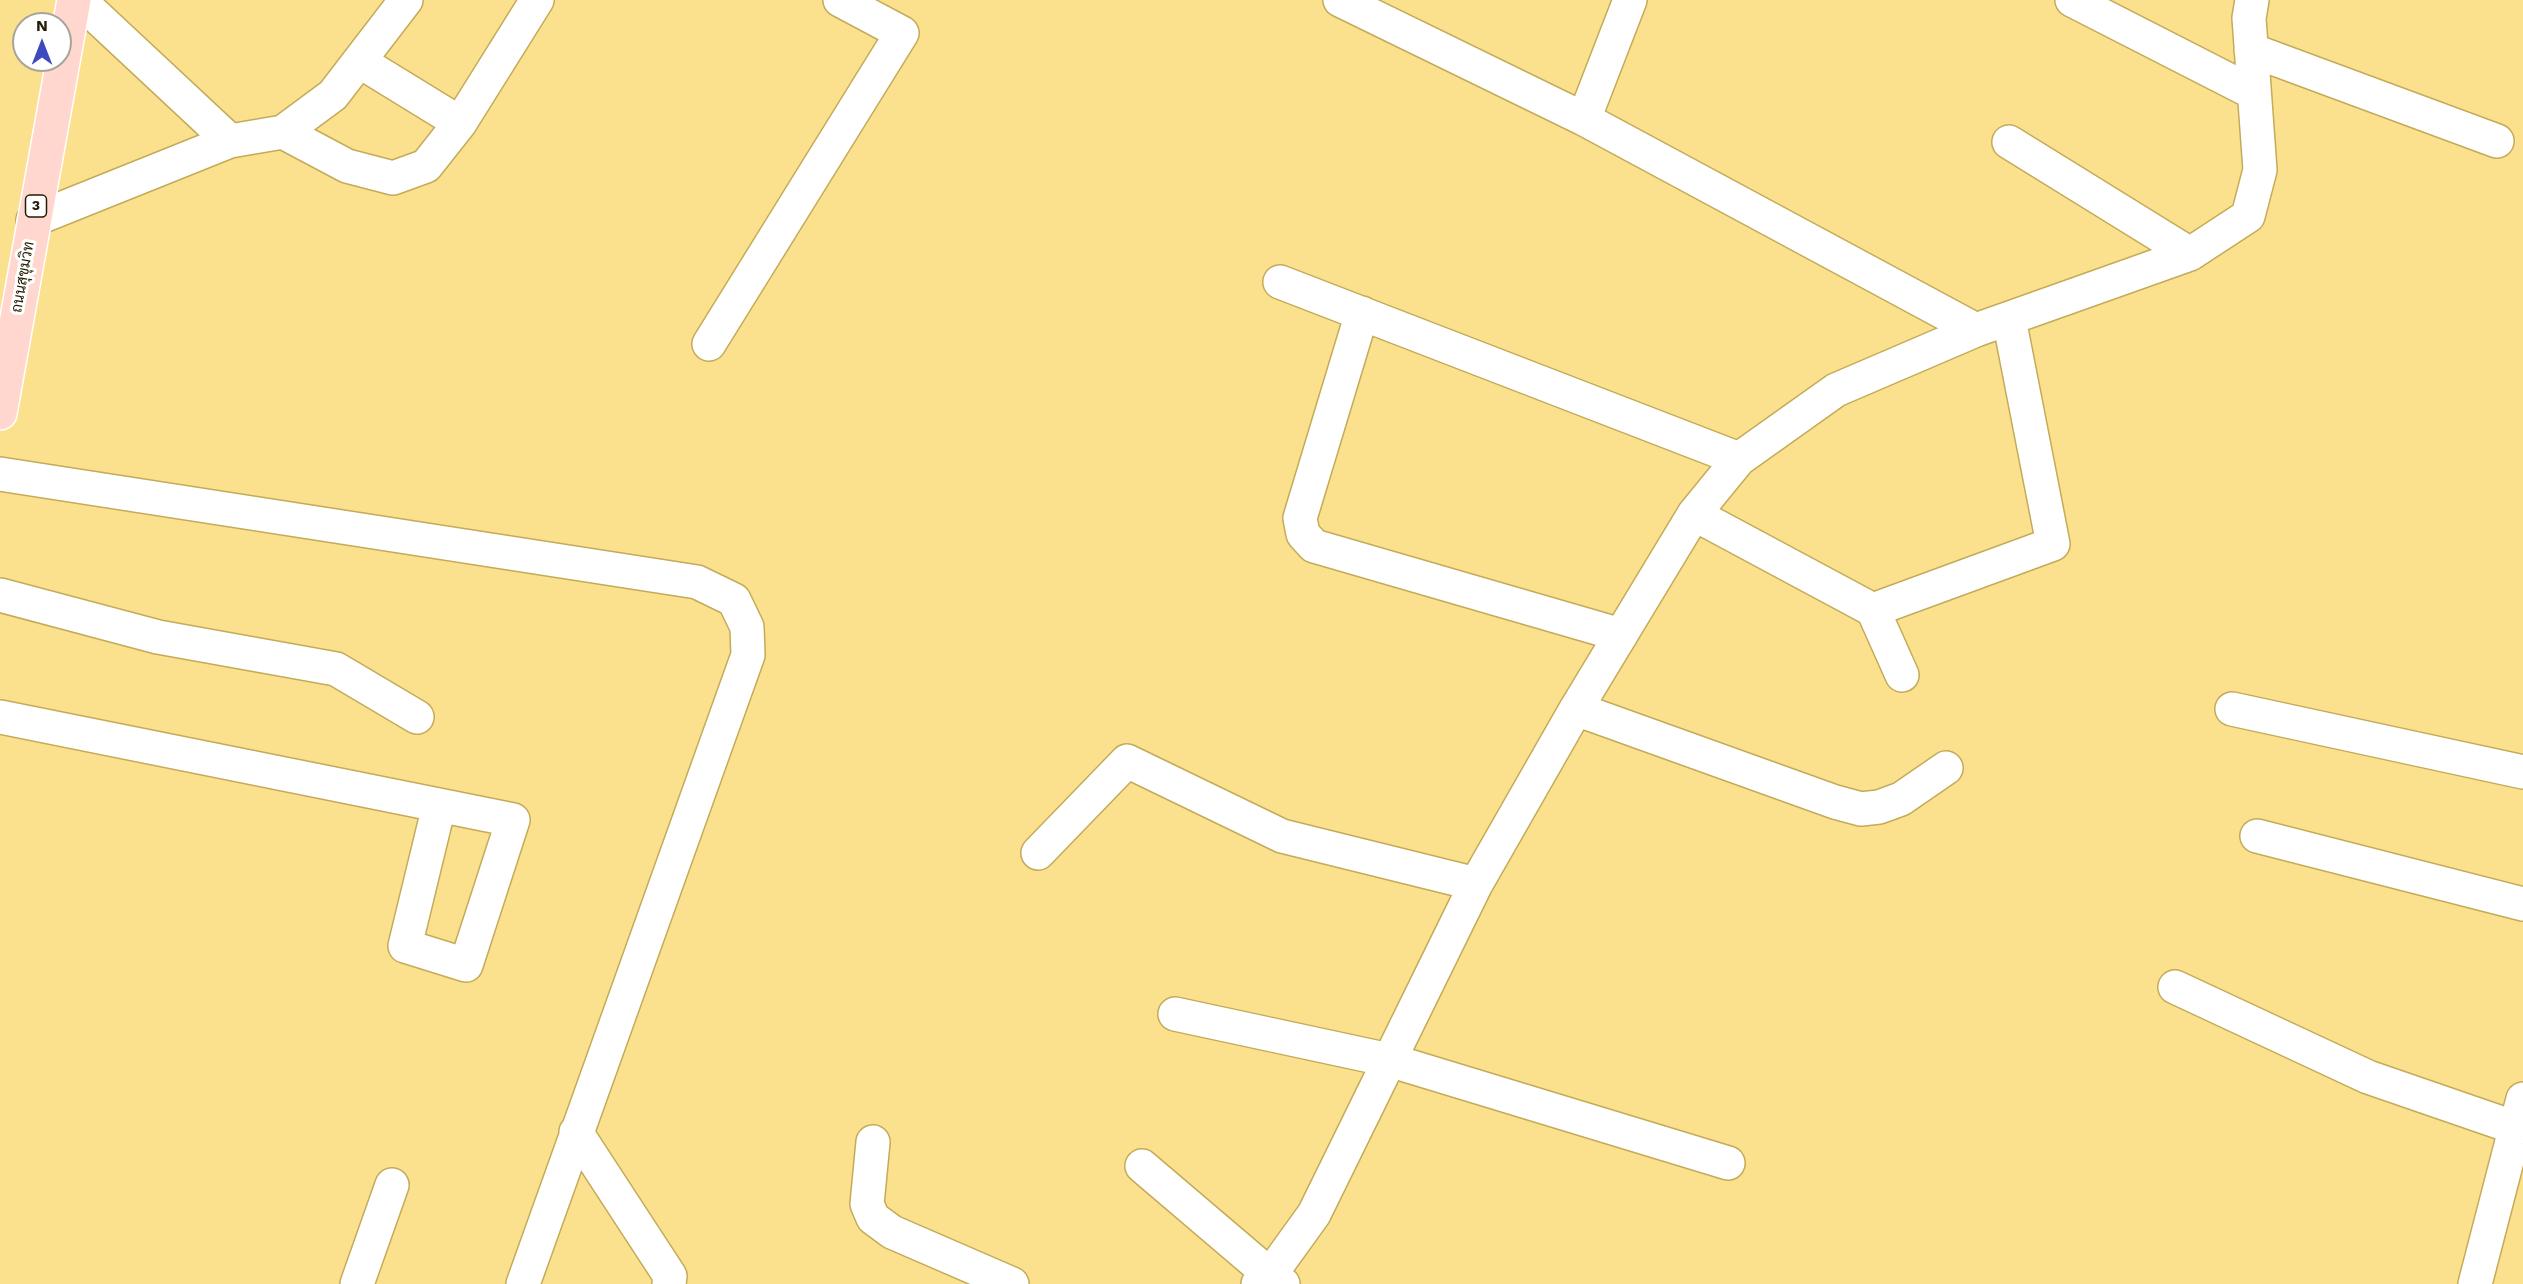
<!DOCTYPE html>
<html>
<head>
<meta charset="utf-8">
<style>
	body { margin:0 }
	#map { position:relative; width:2523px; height:1284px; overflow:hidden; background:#fbe18e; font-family:"Work Sans",sans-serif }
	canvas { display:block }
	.north { position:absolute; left:12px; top:12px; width:60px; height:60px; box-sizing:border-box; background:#fff; border:2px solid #a7a59a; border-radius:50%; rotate:0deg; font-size:16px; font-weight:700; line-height:24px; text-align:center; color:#241d03 }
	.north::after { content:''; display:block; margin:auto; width:21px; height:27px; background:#3e4abe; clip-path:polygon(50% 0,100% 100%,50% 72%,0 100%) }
</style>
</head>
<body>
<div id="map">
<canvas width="2523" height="1284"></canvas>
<div class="north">N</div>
</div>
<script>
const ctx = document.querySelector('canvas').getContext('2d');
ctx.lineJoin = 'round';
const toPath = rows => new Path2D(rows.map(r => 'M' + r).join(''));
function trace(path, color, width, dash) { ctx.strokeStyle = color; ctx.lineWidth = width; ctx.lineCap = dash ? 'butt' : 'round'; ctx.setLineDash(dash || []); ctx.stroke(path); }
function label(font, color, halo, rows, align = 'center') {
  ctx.font = font + ' "Work Sans",Sarabun,sans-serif'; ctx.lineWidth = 6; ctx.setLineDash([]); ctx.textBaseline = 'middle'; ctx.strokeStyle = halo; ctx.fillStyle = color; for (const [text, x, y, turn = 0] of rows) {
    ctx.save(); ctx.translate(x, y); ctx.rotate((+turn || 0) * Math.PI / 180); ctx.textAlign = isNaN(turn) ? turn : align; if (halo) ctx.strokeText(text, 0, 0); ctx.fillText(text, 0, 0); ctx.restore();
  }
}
const minor = toPath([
	[79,0,230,141,283,132,333,95,406,0],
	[1340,0,1584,119,1976,330],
	[2072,0,2254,93],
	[2251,50,2497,141],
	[359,61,460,123],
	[1584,119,1630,0],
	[283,132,347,166,393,178,426,166,460,123,537,0],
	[2009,142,2190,254],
	[33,220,230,141],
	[1280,282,1739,459],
	[1362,313,1300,518,1303,534,1314,546,1621,635],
	[709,344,902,33,840,0],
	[0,474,697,582,734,600,747,627,748,655,523,1284],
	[1694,514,1873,610,1902,675],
	[0,595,158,637,336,669,417,717],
	[1873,610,2053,544,2009,319],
	[1576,709,1835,802,1861,809,1879,807,1901,799,1946,768],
	[2232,709,2523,772],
	[0,717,513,820,466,965,405,946,439,806],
	[2257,836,2523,904],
	[1038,853,1127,761,1282,836,1476,884],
	[2175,987,2368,1077,2516,1128],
	[1175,1014,1389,1060,1728,1163],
	[576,1132,670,1276,669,1284],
	[873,1142,867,1204,873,1218,892,1232,1012,1284],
	[1142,1166,1270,1275,1283,1284],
	[357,1284,392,1185],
	[1258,1284,1270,1275,1314,1214,1476,884,1576,709,1694,514,1739,459,1836,390,1976,330,2190,254,2248,216,2260,170,2249,18,2252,0],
	[2475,1284,2523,1099]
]);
const major = toPath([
	[0,413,74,0]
]);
trace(minor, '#c4ab59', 36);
trace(major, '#fff', 36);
trace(minor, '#fff', 33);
trace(major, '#ffd7ce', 33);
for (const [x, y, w] of [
	[36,206,21]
]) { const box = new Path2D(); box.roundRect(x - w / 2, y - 11, w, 22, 4.5); ctx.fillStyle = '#fff'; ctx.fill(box); trace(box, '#241d03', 1.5); }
label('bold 14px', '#241d03', null, [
	["3",36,206]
]);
label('15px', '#241d03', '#fff', [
	["ถนนสุขุมวิท",23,277,-80]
]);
</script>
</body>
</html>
